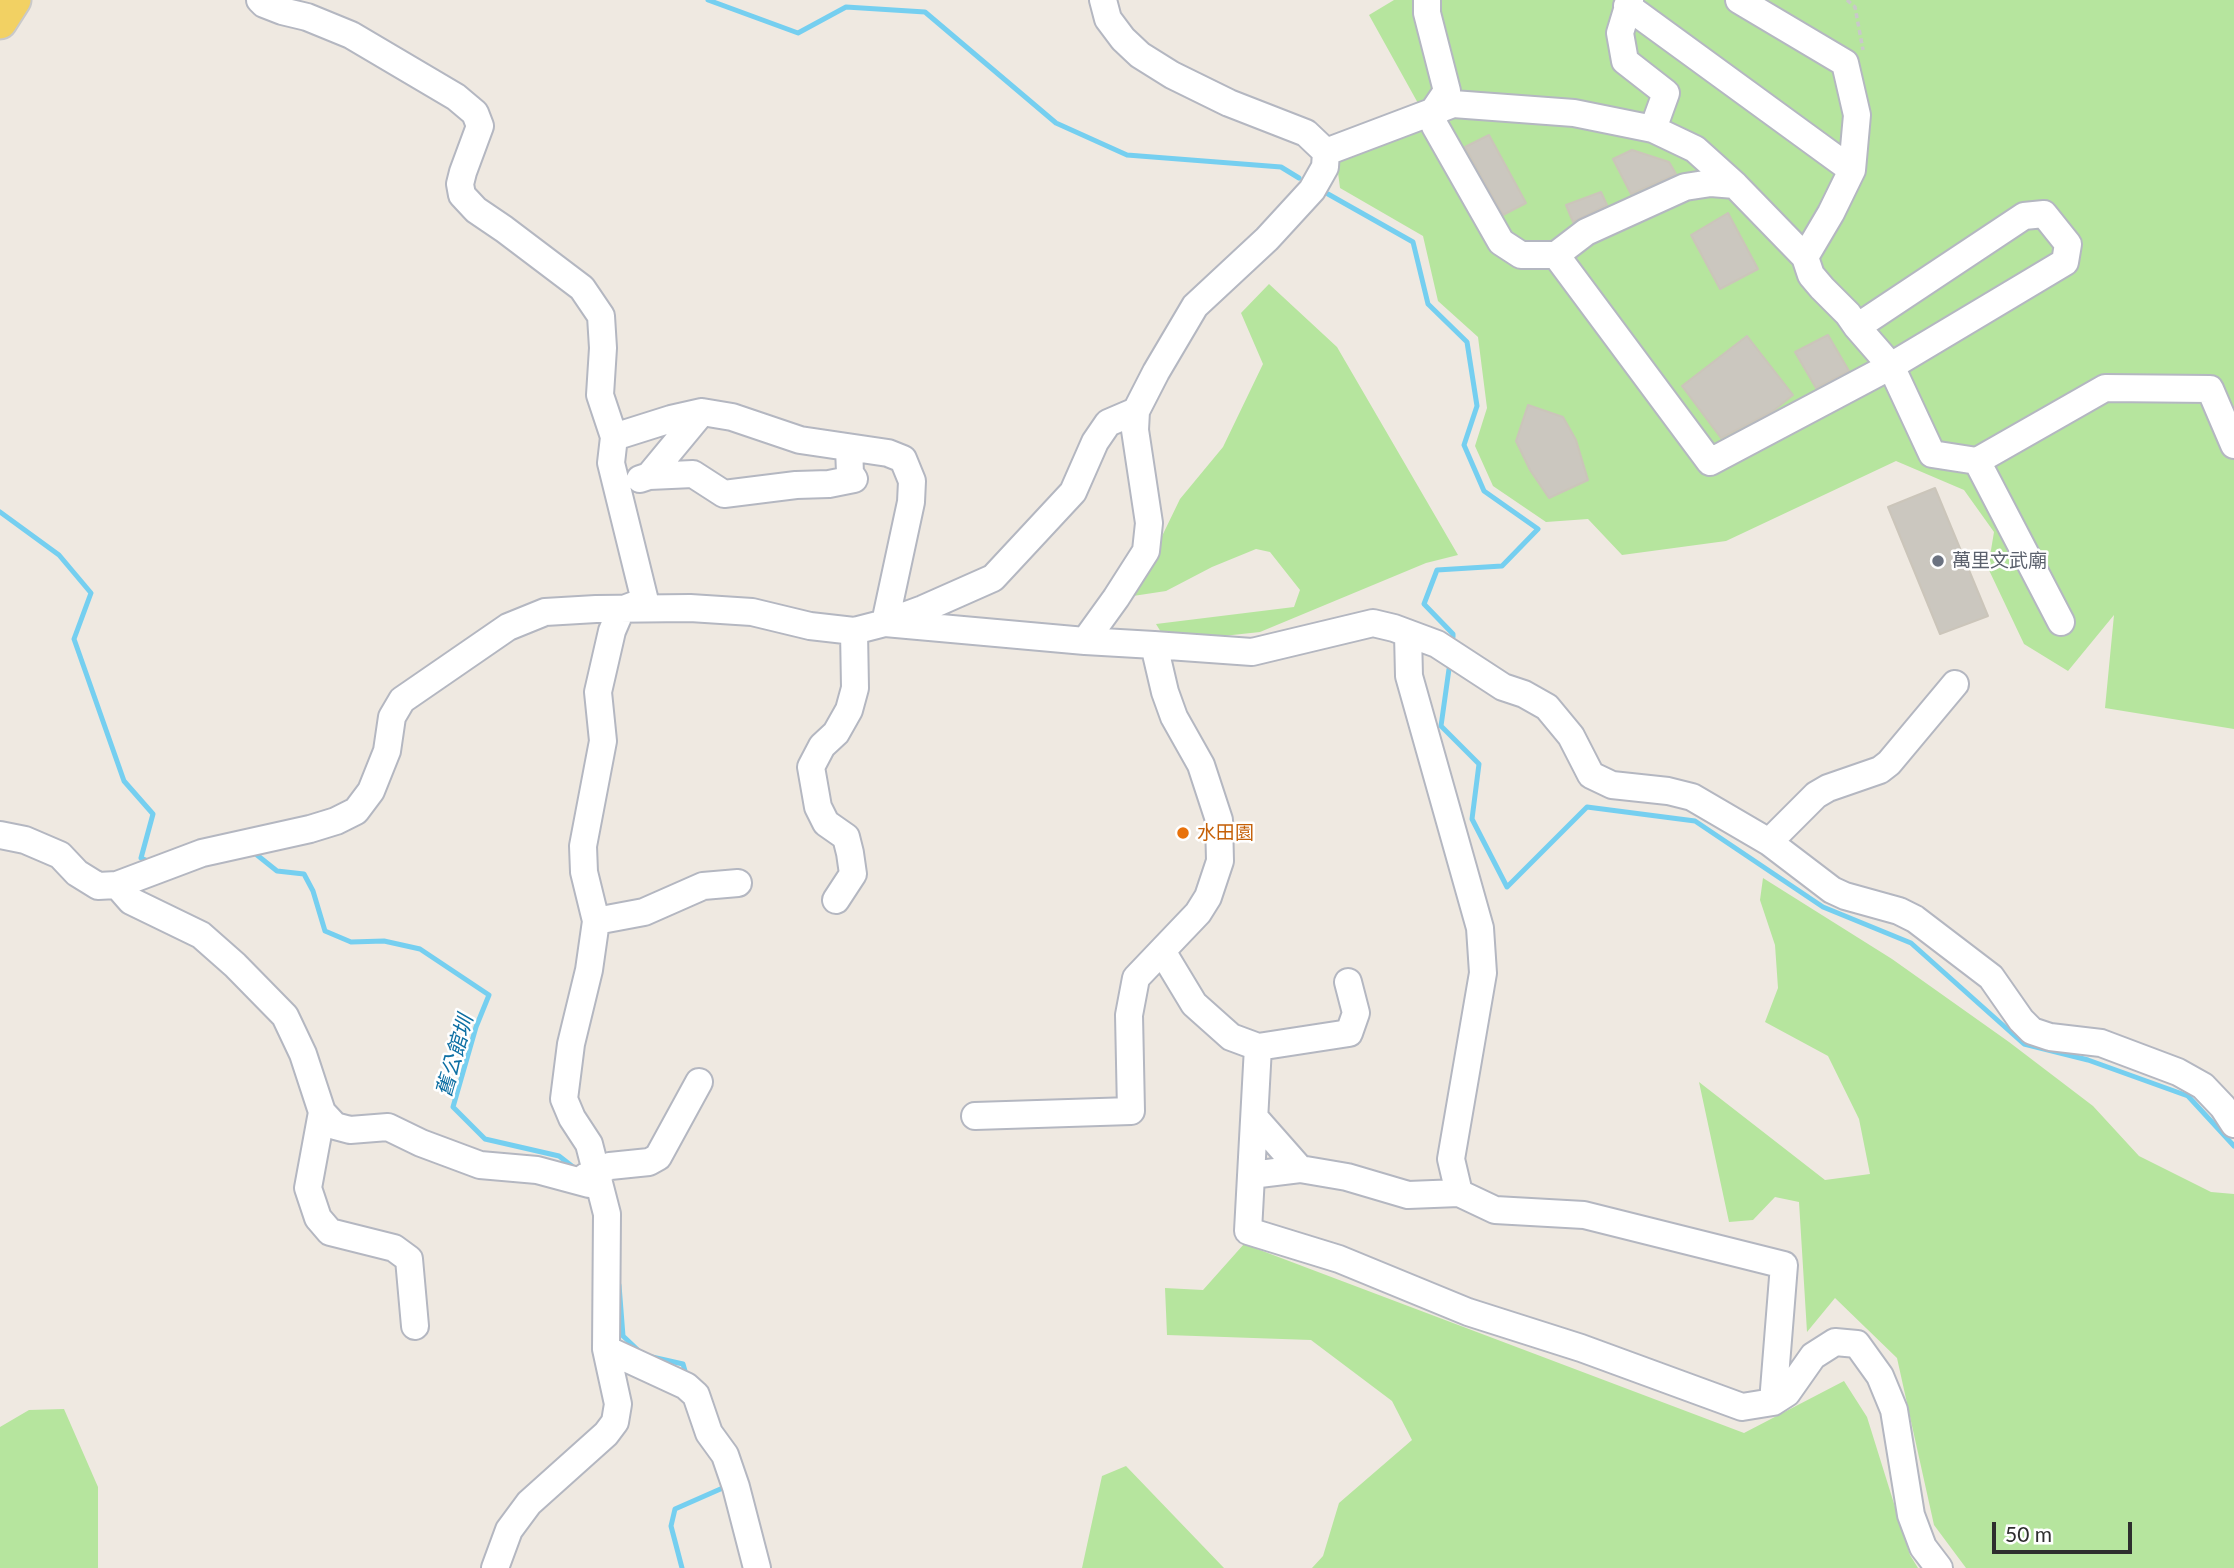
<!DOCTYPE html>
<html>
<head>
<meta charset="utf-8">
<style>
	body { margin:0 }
	#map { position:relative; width:2234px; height:1568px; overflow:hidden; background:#efe9e1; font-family:Lato,sans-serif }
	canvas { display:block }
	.scale { position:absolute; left:1992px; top:1522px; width:140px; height:32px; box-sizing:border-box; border:4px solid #2e2e2e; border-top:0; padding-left:9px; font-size:21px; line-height:24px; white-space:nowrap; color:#2e2e2e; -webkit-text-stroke:5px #fff; paint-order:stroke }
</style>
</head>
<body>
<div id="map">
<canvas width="2234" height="1568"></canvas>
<div class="scale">50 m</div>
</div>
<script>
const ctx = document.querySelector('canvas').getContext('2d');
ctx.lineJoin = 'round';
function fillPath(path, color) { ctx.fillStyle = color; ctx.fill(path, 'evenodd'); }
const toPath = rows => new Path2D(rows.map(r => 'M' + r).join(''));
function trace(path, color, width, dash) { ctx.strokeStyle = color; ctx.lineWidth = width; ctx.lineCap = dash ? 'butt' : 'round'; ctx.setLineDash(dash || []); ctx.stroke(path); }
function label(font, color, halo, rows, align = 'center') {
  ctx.font = font + ' Lato,"Noto Sans TC",sans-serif'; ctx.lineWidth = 5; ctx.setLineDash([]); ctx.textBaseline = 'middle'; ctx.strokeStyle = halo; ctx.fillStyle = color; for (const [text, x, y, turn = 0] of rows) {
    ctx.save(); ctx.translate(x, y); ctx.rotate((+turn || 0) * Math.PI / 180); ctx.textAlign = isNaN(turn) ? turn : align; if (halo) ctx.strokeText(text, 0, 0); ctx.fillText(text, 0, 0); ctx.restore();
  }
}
fillPath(toPath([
	[1394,0,2234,0,2234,729,2105,708,2114,615,2068,671,2024,644,1988,568,1994,532,1964,490,1896,461,1726,541,1622,555,1588,519,1546,522,1493,486,1475,446,1487,408,1478,337,1438,301,1423,236,1340,188,1333,134,1419,105,1369,15],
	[1269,284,1337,347,1458,555,1426,563,1260,632,1214,637,1164,637,1156,624,1294,607,1300,590,1270,552,1256,549,1212,567,1166,591,1133,596,1180,499,1223,447,1263,364,1241,313],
	[1763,878,1892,959,2009,1042,2093,1106,2139,1156,2211,1192,2234,1194,2234,1568,1966,1568,1934,1525,1897,1358,1835,1298,1807,1332,1799,1202,1775,1197,1753,1220,1729,1222,1699,1082,1825,1180,1870,1174,1859,1119,1828,1056,1765,1022,1778,988,1775,945,1760,900],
	[1244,1244,1744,1433,1844,1381,1867,1417,1910,1555,1918,1568,1312,1568,1323,1556,1339,1503,1412,1440,1392,1401,1311,1340,1167,1335,1165,1288,1203,1290],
	[64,1409,98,1487,98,1568,0,1568,0,1427,29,1410],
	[1126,1466,1224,1568,1082,1568,1102,1476]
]), '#b6e59e');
trace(toPath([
	[708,0,798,33,846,7,925,12,1056,123,1127,155,1281,167,1299,178],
	[1328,194,1413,242,1428,304,1467,342,1477,406,1464,445,1484,491,1538,529,1502,566,1437,570,1424,604,1453,634,1453,637],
	[0,512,59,555,91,593,74,639,124,781,153,814,141,858,150,862],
	[1449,669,1441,726,1479,764,1472,819,1507,887,1587,807,1695,821,1823,907,1911,943,2024,1044,2088,1060,2188,1096,2234,1146],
	[252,851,277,871,304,874,313,891,325,931,351,942,384,941,420,949,489,995,476,1027,453,1107,485,1139,559,1156,577,1170],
	[619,1285,623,1336,640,1352],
	[652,1357,683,1364,687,1378],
	[682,1568,671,1526,675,1509,725,1487,723,1483]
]), '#75cff0', 5);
const building = toPath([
	[1489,135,1526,203,1503,215,1465,147,1489,135],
	[1632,150,1669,162,1676,174,1631,194,1613,159,1632,150],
	[1601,192,1607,205,1573,222,1566,205,1601,192],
	[1728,213,1758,269,1720,289,1691,235,1728,213],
	[1828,335,1849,371,1816,388,1795,352,1828,335],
	[1747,336,1793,395,1773,411,1721,438,1682,386,1747,336],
	[1528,405,1563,417,1576,440,1588,480,1549,498,1530,470,1516,441,1528,405],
	[1935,488,1988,616,1940,634,1888,507,1935,488]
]);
fillPath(building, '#cbc7bf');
trace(building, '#cbc5ba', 2);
const minor = toPath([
	[260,0,264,4,282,11,307,17,351,35,456,97,475,113,480,126,463,172,460,184,462,195,476,210,504,229,582,288,601,316,603,348,600,395,614,437,611,463,645,601,621,610,612,631,598,692,603,741,583,846,584,872,596,921,589,970,571,1044,564,1099,572,1118,589,1144,607,1214,606,1349,618,1404,615,1422,606,1434,529,1503,509,1530,495,1568],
	[1427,0,1427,13,1447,91,1432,113,1435,126,1501,242,1521,255,1556,255,1586,232,1685,187,1711,183,1735,185],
	[1630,0,1620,33,1625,61,1666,93,1653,129],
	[1739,0,1845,63,1857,115,1852,170,1831,213,1805,257],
	[1627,6,1852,170],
	[1326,152,1453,104,1574,113,1653,129,1695,149,1735,185,1805,257,1811,275,1822,288,1848,314,1857,327,1891,366,2065,262,2068,244,2044,214,2024,216,1857,327],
	[1556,255,1710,462,1891,366,1932,454,1977,461,2105,388,2210,389,2234,445],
	[614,437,671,419,702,412,732,417,800,440,888,453,903,459,912,481,911,502,885,623,923,609,993,578,1073,492,1095,442,1108,423,1136,411],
	[1977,461,2061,622],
	[649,476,693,474,724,494,796,485,829,484,854,479,850,473,849,448],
	[640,479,649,476,702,412],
	[1408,634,1409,676,1480,928,1483,973,1451,1159,1459,1193,1495,1210,1584,1215,1784,1265,1773,1402],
	[1085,641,1116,598,1146,551,1149,523,1135,430,1136,411,1156,372,1195,306,1267,239,1312,190,1325,167,1326,152,1306,133,1229,103,1172,75,1140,55,1123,39,1108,19,1103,0],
	[1154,645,1252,652,1373,623,1394,628,1437,644,1503,687,1524,694,1547,707,1571,736,1591,775,1612,785,1668,791,1692,797,1769,842,1832,890,1845,896,1899,911,1915,919,1991,977,2021,1020,2032,1031,2050,1037,2101,1043,2178,1072,2203,1086,2223,1107,2234,1124],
	[0,835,25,840,60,855,77,873,98,886,117,885,202,853,310,829,336,821,356,811,371,791,387,751,392,717,402,700,508,627,545,612,596,609,690,608,752,612,810,626,854,631,885,623,1085,641,1154,645,1165,692,1174,717,1201,765,1219,820,1220,861,1208,897,1198,913,1136,978,1129,1015,1131,1111,975,1116],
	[1769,842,1816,795,1828,788,1880,770,1889,763,1955,684],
	[117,885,131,901,201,935,235,965,285,1016,303,1054,322,1112,335,1126,350,1130,388,1127,421,1143,480,1165,537,1170,589,1184,585,1177,610,1166,649,1162,658,1157,699,1082],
	[836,900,853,874,850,853,846,837,826,823,818,807,811,767,822,746,836,733,849,710,855,688,854,631],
	[596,921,644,912,703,886,738,883],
	[1162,951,1194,1004,1231,1037,1258,1047,1248,1231,1339,1259,1468,1312,1581,1348,1742,1407,1773,1402,1787,1393,1813,1356,1835,1342,1857,1344,1880,1376,1894,1410,1911,1515,1923,1547,1939,1568],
	[1258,1047,1349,1033,1356,1013,1348,982],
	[322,1112,308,1188,318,1218,330,1232,394,1248,409,1259,415,1326],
	[1255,1118,1300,1169],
	[1251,1175,1300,1169,1347,1177,1408,1195,1459,1193],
	[606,1349,686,1386,696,1395,709,1433,725,1455,736,1487,757,1568]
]);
const major = toPath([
	[0,22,14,0]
]);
trace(minor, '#b4b7c1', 30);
trace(major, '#c9c9c9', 37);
trace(toPath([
	[1847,0,1855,7,1863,50]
]), '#c9c9c9', 3.5, [5, 3.5]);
trace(minor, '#fff', 26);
trace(major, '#f2d163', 33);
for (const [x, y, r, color] of [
	[1938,561,7,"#6b7280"],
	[1183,833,7,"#e8710a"]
]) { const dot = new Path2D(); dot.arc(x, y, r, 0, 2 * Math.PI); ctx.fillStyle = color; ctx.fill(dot); trace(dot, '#fff', 2.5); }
label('19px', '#5b616d', '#fff', [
	["萬里文武廟",1952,561]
], 'left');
label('19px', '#c56008', '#fff', [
	["水田園",1197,833]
], 'left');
label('italic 21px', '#0d6fa3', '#fff', [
	["舊公館圳",455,1056,-74]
]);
</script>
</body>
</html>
